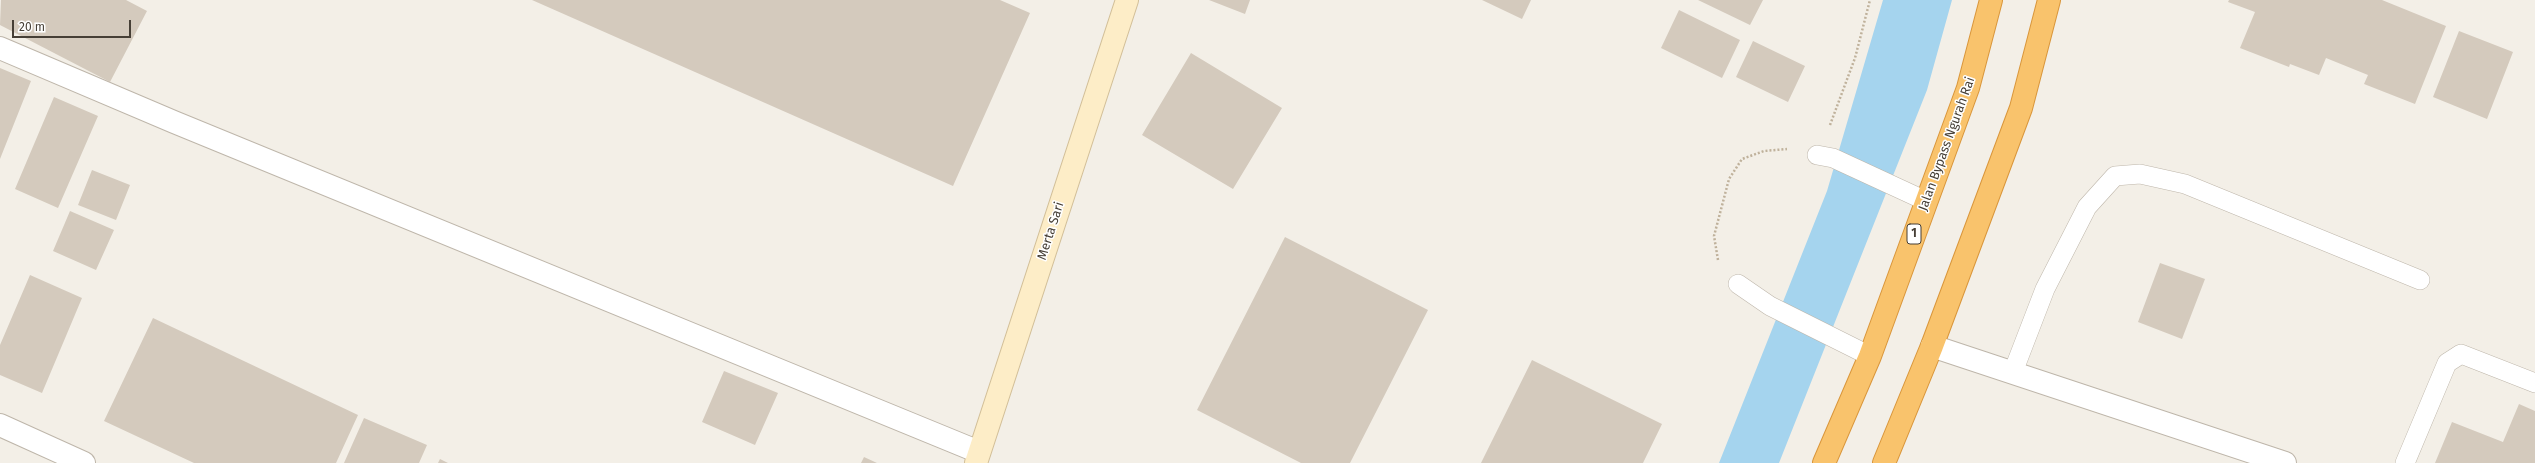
<!DOCTYPE html>
<html>
<head>
<meta charset="utf-8">
<style>
	body { margin:0 }
	#map { position:relative; width:2535px; height:463px; overflow:hidden; background:#f3efe7; font-family:"Fira Sans",sans-serif }
	canvas { display:block }
	.scale { position:absolute; left:12px; top:20px; width:119px; height:18px; box-sizing:border-box; border:2px solid #463f36; border-top:0; padding-left:5px; font-size:12px; line-height:14px; white-space:nowrap; color:#463f36; -webkit-text-stroke:3px #fff; paint-order:stroke }
</style>
</head>
<body>
<div id="map">
<canvas width="2535" height="463"></canvas>
<div class="scale">20 m</div>
</div>
<script>
const ctx = document.querySelector('canvas').getContext('2d');
ctx.lineJoin = 'round';
function fillPath(path, color) { ctx.fillStyle = color; ctx.fill(path, 'evenodd'); }
const toPath = rows => new Path2D(rows.map(r => 'M' + r).join(''));
function trace(path, color, width, dash) { ctx.strokeStyle = color; ctx.lineWidth = width; ctx.lineCap = dash ? 'butt' : 'round'; ctx.setLineDash(dash || []); ctx.stroke(path); }
function label(font, color, halo, rows, align = 'center') {
  ctx.font = font + ' "Fira Sans",sans-serif'; ctx.lineWidth = 3; ctx.setLineDash([]); ctx.textBaseline = 'middle'; ctx.strokeStyle = halo; ctx.fillStyle = color; for (const [text, x, y, turn = 0] of rows) {
    ctx.save(); ctx.translate(x, y); ctx.rotate((+turn || 0) * Math.PI / 180); ctx.textAlign = isNaN(turn) ? turn : align; if (halo) ctx.strokeText(text, 0, 0); ctx.fillText(text, 0, 0); ctx.restore();
  }
}
fillPath(toPath([
	[1883,0,1952,0,1927,90,1779,463,1719,463,1827,191]
]), '#a5d4ee');
fillPath(toPath([
	[1,0,126,0,147,11,110,82,0,25],
	[532,0,1000,0,1030,13,953,186],
	[1209,0,1250,0,1245,14],
	[1482,0,1531,0,1522,19],
	[1698,0,1763,0,1750,25],
	[2229,0,2382,0,2446,26,2415,104,2364,84,2368,75,2326,58,2319,75,2290,64,2289,67,2240,48,2255,12,2228,2],
	[1679,10,1740,40,1722,78,1661,48],
	[2459,31,2513,52,2487,119,2433,97],
	[1753,41,1805,66,1788,102,1736,77],
	[1191,53,1282,108,1233,189,1142,135],
	[0,68,31,81,0,159],
	[54,97,98,116,58,208,15,189],
	[92,170,130,185,116,220,78,205],
	[70,211,114,230,96,270,53,251],
	[1285,237,1428,310,1350,463,1301,463,1197,410],
	[2160,263,2205,279,2182,339,2138,322],
	[30,275,82,298,42,393,0,375,0,345],
	[153,318,358,415,336,463,194,463,104,421],
	[1532,360,1662,424,1643,463,1481,463],
	[724,371,778,393,755,445,702,422],
	[2519,404,2535,411,2535,463,2435,463,2452,422,2503,442],
	[364,418,427,445,419,463,344,463],
	[864,457,877,463,861,463],
	[440,459,448,463,438,463]
]), '#d4cabd');
const lane = toPath([
	[1817,155,1833,158,1926,201],
	[1738,284,1770,306,1870,356],
	[2013,372,2045,289,2087,207,2115,176,2140,174,2185,184,2420,280],
	[2405,463,2447,363,2461,354,2535,383]
]);
const street = toPath([
	[0,48,174,122,979,452],
	[1932,346,2285,463],
	[0,425,84,463]
]);
const secondary = toPath([
	[976,463,1127,0]
]);
const highway = toPath([
	[1824,463,1870,356,1968,88,1991,0],
	[1884,463,1932,346,2021,108,2049,0]
]);
trace(lane, '#beb6aa', 20);
trace(street, '#beb6aa', 24);
trace(secondary, '#d2bf98', 24);
trace(highway, '#d9963b', 24);
trace(toPath([
	[1830,125,1855,58,1870,0],
	[1718,260,1714,236,1729,179,1742,159,1764,151,1787,149]
]), '#bfb19b', 2.5, [2, 2]);
trace(lane, '#fff', 19);
trace(street, '#fff', 22);
trace(secondary, '#fdedc7', 22);
trace(highway, '#f9c36c', 22);
for (const [x, y, w] of [
	[1914,234,14]
]) { const box = new Path2D(); box.roundRect(x - w / 2, y - 10, w, 20, 3); ctx.fillStyle = '#fff'; ctx.fill(box); trace(box, '#463f36', 1); }
label('bold 12px', '#463f36', null, [
	["1",1914,234]
]);
label('13px', '#463f36', '#fff', [
	["Jalan Bypass Ngurah Rai",1947,144,-70],
	["Merta Sari",1051,231,-72]
]);
</script>
</body>
</html>
